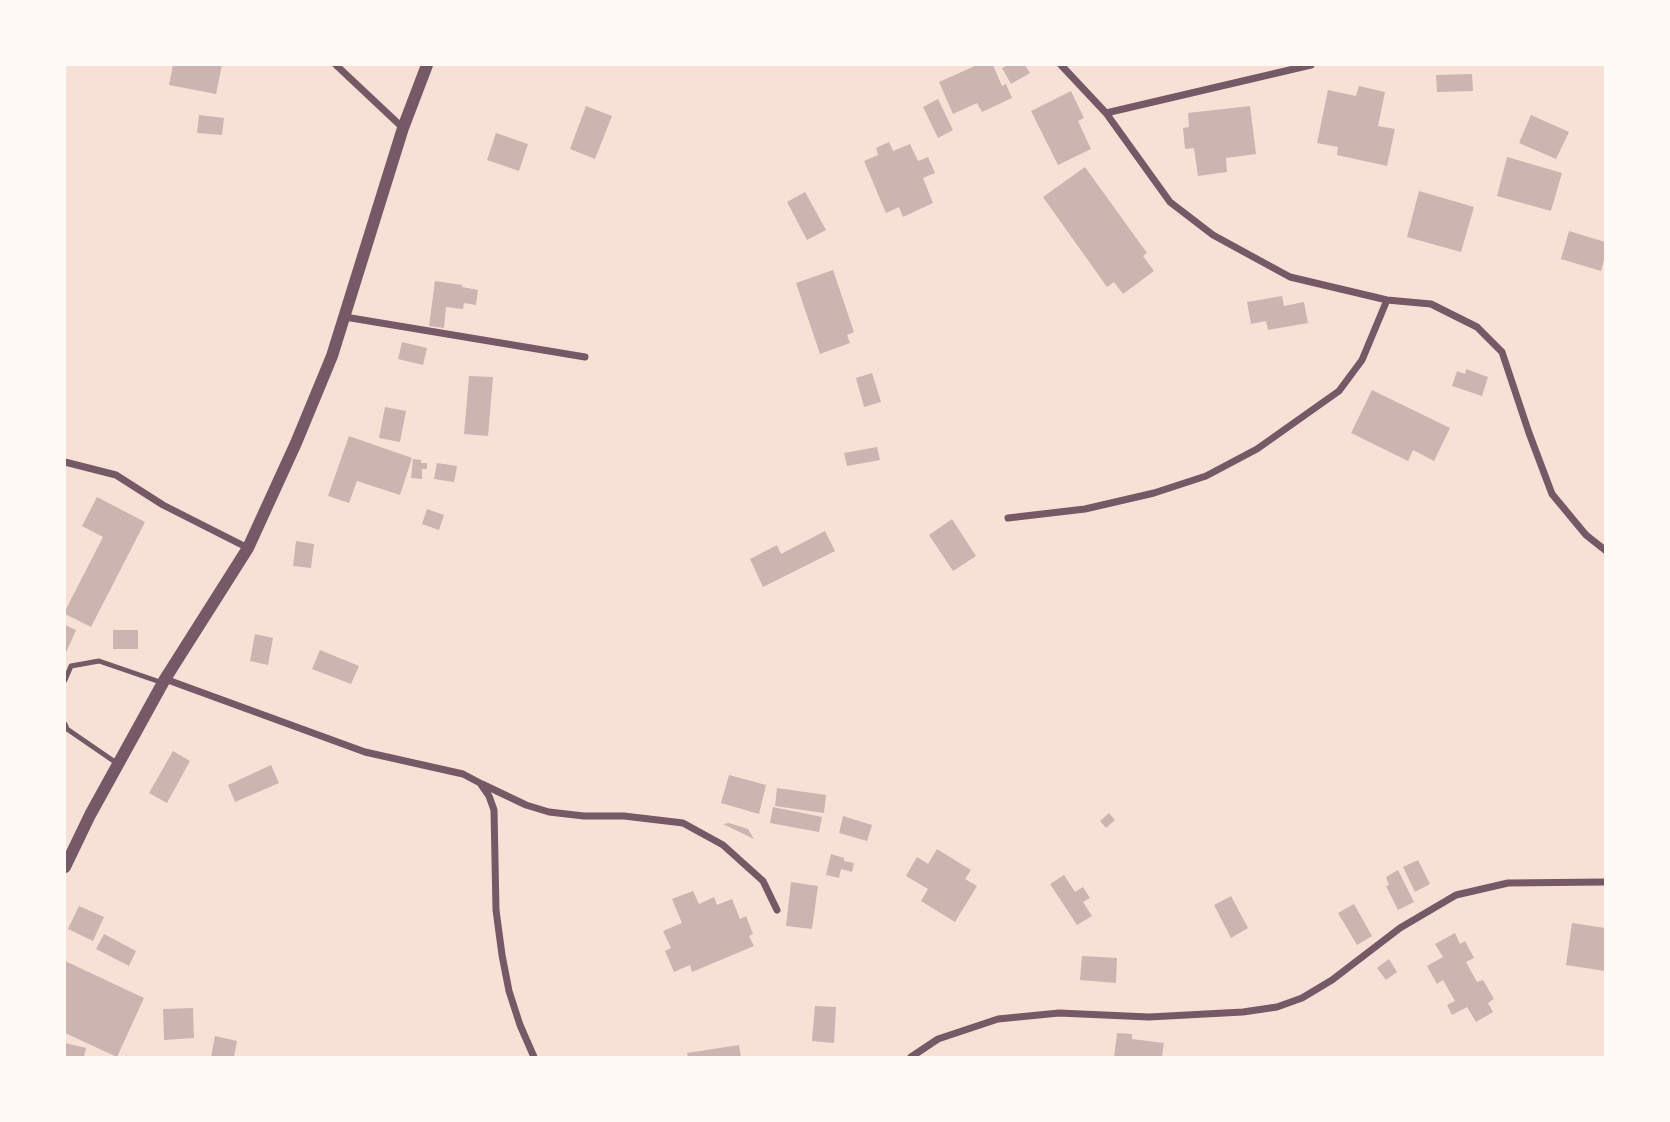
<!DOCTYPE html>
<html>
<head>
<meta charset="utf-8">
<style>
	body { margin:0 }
	#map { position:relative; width:1670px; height:1122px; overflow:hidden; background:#f7e1d7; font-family:Commissioner,sans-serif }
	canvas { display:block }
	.frame { position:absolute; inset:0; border:66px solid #fffaf5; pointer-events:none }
</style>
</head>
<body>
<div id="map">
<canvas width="1670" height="1122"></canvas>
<div class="frame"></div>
</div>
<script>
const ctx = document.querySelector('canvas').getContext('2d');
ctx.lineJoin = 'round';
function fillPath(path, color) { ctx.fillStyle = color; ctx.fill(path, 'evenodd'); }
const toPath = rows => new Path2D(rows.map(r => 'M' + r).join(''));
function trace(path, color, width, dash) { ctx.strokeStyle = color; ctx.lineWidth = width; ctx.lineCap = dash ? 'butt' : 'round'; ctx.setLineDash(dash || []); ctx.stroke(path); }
fillPath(toPath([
	[173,65,222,65,216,94,169,85],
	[977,65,993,65,1002,86,1006,84,1012,98,982,112,977,103,953,114,939,82],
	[1008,65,1025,65,1030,73,1011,84,1002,68],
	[1472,74,1473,91,1437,92,1436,75],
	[1359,86,1385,92,1378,126,1395,129,1387,166,1337,155,1338,147,1317,143,1328,90,1356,96],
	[1071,91,1084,118,1078,121,1091,149,1058,165,1031,111],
	[938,99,953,130,938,138,923,107],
	[586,106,612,116,595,159,570,149],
	[1250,106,1256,154,1226,158,1227,172,1198,176,1194,148,1185,149,1183,128,1189,127,1188,113],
	[199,115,224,118,222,135,197,133],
	[1531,115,1569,132,1556,159,1519,143],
	[496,133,528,144,519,171,487,160],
	[889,142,893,151,910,144,918,161,928,157,935,173,923,178,933,203,903,217,899,207,886,213,864,161,878,155,876,148],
	[1507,157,1562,173,1551,211,1497,196],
	[1085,167,1147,253,1143,256,1154,271,1123,294,1114,282,1107,287,1043,197],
	[1419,191,1474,207,1461,252,1407,237],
	[805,192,826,230,807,240,787,202],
	[1569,231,1605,242,1605,256,1601,271,1561,259],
	[833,270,854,332,847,335,850,343,820,354,796,283],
	[435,281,462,285,462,287,478,290,476,305,464,303,463,309,446,307,444,328,429,326],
	[1282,296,1284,306,1304,302,1308,323,1268,330,1266,321,1251,324,1247,302],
	[402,342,427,348,423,365,398,359],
	[1466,369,1488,377,1482,396,1452,386,1457,371,1465,374],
	[872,373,881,402,864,407,856,378],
	[469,376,493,377,488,436,464,434],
	[1372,390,1450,428,1434,461,1413,450,1408,461,1351,433],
	[385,407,406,411,400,442,379,438],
	[349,436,412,458,400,495,357,481,349,503,328,496],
	[877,447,880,460,847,466,844,453],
	[413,459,421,460,421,463,427,463,427,469,422,469,422,479,411,478],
	[437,463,457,466,454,482,434,479],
	[97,497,145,522,91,627,65,614,65,611,103,537,82,526],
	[427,509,444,515,439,530,422,524],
	[952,519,976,556,953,571,929,535],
	[825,531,835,551,763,587,750,559,777,545,781,554],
	[296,541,314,544,311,568,293,566],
	[65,625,76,630,65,655],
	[113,630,138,630,138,649,113,649],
	[255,634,273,638,268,665,250,661],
	[320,650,359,666,351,684,312,669],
	[173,751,190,761,167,803,149,793],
	[271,765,279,783,235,802,228,785],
	[729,775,766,785,759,814,721,803],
	[777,788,826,795,824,813,775,806],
	[773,807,822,817,819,832,770,823],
	[1109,813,1115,820,1106,828,1100,821],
	[843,816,872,825,867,841,839,833],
	[729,823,748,829,754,839,723,824],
	[937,849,971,870,965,879,977,886,955,922,921,901,928,889,906,876,917,857,928,864],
	[831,854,844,858,844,861,854,863,852,872,841,869,839,878,826,875],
	[1418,860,1430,884,1415,892,1403,867],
	[1398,870,1414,902,1398,910,1386,886,1389,885,1386,877],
	[1064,875,1075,892,1083,887,1090,898,1083,902,1092,916,1077,925,1050,884],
	[791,882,818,886,812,929,786,926],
	[693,891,699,904,714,897,717,905,732,899,740,919,746,916,753,934,749,936,754,946,692,972,690,965,674,972,665,951,671,948,663,931,682,923,672,899],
	[1231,896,1248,928,1231,938,1214,905],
	[1354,904,1372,936,1357,945,1338,913],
	[79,906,104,917,93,941,68,929],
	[1572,923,1605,928,1605,971,1566,965],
	[1455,933,1460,944,1465,941,1474,958,1466,962,1477,982,1483,980,1494,999,1488,1003,1493,1012,1476,1022,1467,1007,1452,1015,1447,1005,1455,1001,1443,980,1437,984,1427,966,1443,957,1435,944],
	[104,934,136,951,129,966,96,949],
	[1082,956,1117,958,1116,983,1080,980],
	[1389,959,1397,972,1386,980,1377,968],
	[65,961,144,998,117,1057,65,1033],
	[815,1006,836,1007,834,1043,812,1041],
	[193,1008,194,1038,164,1040,163,1009],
	[1117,1033,1132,1034,1132,1039,1164,1043,1162,1057,1114,1057],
	[215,1036,237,1041,234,1057,211,1057],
	[65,1043,86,1048,84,1057,65,1057],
	[739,1045,741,1057,688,1057,687,1053]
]), '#ccb4b1');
trace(toPath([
	[65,680,71,666,99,661,163,683],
	[65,724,67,729,118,764]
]), '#755966', 5);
trace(toPath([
	[336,65,403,128],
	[1061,65,1106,113,1170,202,1213,235,1290,277,1387,300,1431,304,1477,327,1502,352,1529,433,1552,494,1586,535,1605,550],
	[1106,113,1311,65],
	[345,317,585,357],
	[65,462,116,475,163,505,248,548],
	[1008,518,1085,509,1154,493,1206,476,1257,449,1339,391,1362,360,1387,300],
	[165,679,365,752,463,774,480,783,489,796,494,810,496,910,502,955,509,991,520,1025,534,1057],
	[482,784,526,805,549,812,584,816,624,816,683,823,723,845,763,881,777,910],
	[911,1057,938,1039,998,1019,1059,1013,1149,1017,1243,1012,1277,1007,1302,998,1332,980,1400,928,1456,895,1508,883,1605,882]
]), '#755966', 7);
trace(toPath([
	[65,867,90,815,165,679,248,548,296,443,332,356,403,128,427,65]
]), '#755966', 12);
</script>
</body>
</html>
